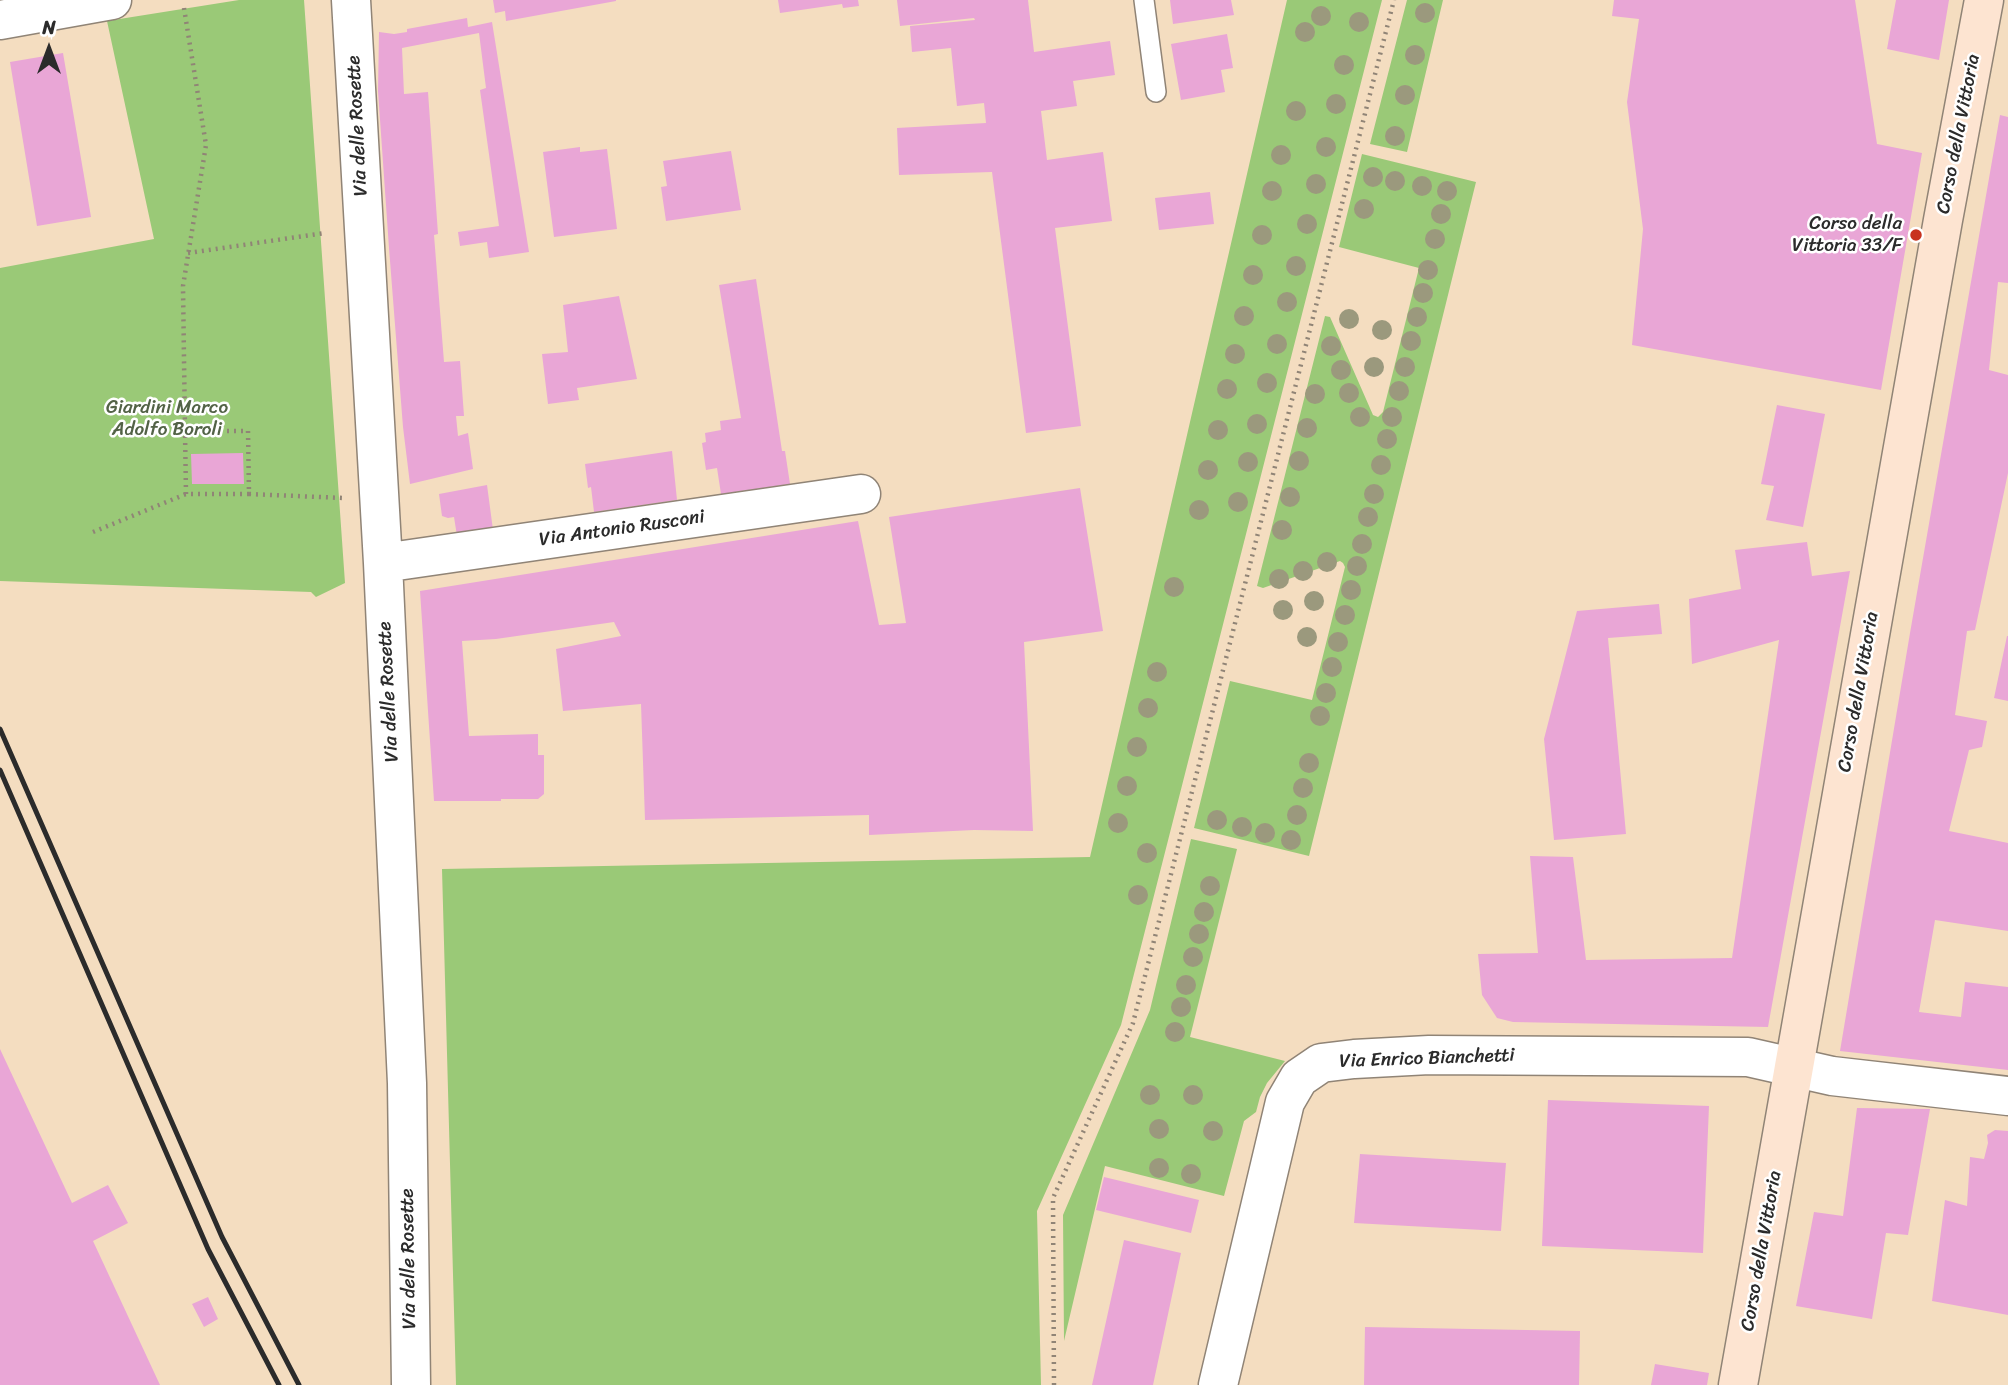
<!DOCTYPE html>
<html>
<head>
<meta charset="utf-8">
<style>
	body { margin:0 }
	#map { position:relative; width:2008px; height:1385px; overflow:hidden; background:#f4ddc0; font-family:Sriracha,sans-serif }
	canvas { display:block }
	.north { position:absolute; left:14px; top:14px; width:70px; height:70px; -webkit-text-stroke:5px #fff; paint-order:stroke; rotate:0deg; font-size:19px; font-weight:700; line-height:28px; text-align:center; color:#2b2b2b }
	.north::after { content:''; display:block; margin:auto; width:24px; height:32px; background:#2b2b2b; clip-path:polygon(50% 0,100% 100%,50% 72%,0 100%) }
</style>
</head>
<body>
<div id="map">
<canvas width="2008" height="1385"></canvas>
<div class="north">N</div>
</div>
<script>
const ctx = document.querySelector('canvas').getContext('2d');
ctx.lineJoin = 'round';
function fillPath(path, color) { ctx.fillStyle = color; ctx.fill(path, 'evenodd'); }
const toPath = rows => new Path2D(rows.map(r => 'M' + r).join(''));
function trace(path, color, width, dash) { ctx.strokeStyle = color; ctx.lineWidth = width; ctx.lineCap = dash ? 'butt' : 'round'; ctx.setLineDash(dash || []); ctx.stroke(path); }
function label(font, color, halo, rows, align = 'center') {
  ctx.font = font + ' Sriracha,sans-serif'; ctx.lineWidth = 5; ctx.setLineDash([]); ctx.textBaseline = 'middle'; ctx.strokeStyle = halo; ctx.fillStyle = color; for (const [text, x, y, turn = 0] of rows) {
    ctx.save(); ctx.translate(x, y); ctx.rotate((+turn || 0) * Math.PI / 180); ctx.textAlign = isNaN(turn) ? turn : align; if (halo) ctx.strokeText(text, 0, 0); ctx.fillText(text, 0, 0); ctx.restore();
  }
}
fillPath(toPath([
	[239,0,304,0,345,583,316,597,311,592,0,581,0,268,154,239,107,21],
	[1287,0,1382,0,1121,1025,1037,1211,1041,1385,456,1385,442,869,1090,857],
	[1407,0,1443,0,1407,152,1370,144],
	[1362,154,1476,182,1309,856,1194,828,1230,681,1312,700,1345,567,1343,563,1340,561,1263,588,1257,586,1325,316,1330,317,1373,415,1378,417,1383,412,1419,268,1339,247],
	[1191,839,1237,849,1190,1037,1285,1061,1267,1083,1260,1097,1256,1112,1244,1121,1224,1196,1105,1166,1064,1341,1063,1215,1150,1010]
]), '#9ac977');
fillPath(toPath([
	[493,0,616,0,616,1,506,21,505,11,495,13],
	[778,0,858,0,859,6,843,8,842,4,780,13],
	[897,0,1028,0,1034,52,1110,41,1115,75,1073,81,1077,106,1041,111,1047,160,1103,152,1112,221,1055,228,1081,426,1026,433,992,172,899,175,897,128,986,123,984,103,957,106,951,48,912,52,910,26,975,20,974,18,900,26],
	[1170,0,1231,0,1234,15,1173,24],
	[1614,0,1855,0,1877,144,1922,153,1881,390,1632,345,1643,229,1627,102,1639,19,1612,16],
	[1896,0,1949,0,1939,60,1887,49],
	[467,18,468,27,492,22,529,252,489,258,487,242,460,246,458,232,499,226,480,90,486,88,479,33,402,48,404,94,428,92,438,234,434,235,444,362,460,361,464,416,456,416,458,436,468,433,473,469,410,484,403,427,389,248,378,91,379,32,394,34,407,32,407,29],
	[1227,34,1233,68,1221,70,1225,92,1181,100,1171,44],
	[63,53,91,217,37,226,10,62],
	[2000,115,2008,117,2008,283,1998,282,1989,370,2008,375,2008,473,1975,630,1967,631,1955,715,1987,721,1982,747,1969,750,1949,831,2008,843,2008,931,1935,920,1919,1012,1961,1017,1965,982,2008,987,2008,1070,1840,1051,1910,633],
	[580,147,580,152,607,149,617,229,554,237,543,152],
	[731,151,741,210,666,221,661,187,667,186,663,161],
	[1210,192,1214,224,1159,230,1155,198],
	[756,279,782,451,785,451,790,484,721,494,717,468,706,470,702,443,706,442,705,433,721,430,720,421,741,418,719,285],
	[619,296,637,379,577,388,579,400,548,404,542,354,568,352,563,305],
	[1777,405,1825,414,1803,527,1766,520,1774,486,1761,484],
	[672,451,677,500,594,512,591,487,588,488,585,464],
	[243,453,244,484,192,484,191,454],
	[487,485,493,530,457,536,454,517,448,518,442,516,439,494],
	[1080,488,1103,631,1024,642,1033,831,974,830,869,835,869,815,645,820,641,704,563,711,556,649,621,636,614,622,496,639,462,641,469,736,538,734,538,755,544,755,544,794,538,799,501,799,501,801,434,801,420,591,858,521,879,625,906,623,889,517],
	[1807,542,1812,576,1850,571,1768,1027,1513,1022,1497,1018,1482,995,1478,954,1538,953,1530,856,1573,857,1586,960,1732,958,1779,640,1692,664,1689,599,1741,589,1735,550],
	[1659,604,1662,634,1608,638,1626,834,1554,840,1544,739,1577,611],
	[2007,636,2008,636,2008,701,1994,698],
	[0,1049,72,1203,108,1185,128,1223,93,1241,160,1385,0,1385],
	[1548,1100,1709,1106,1703,1253,1542,1246],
	[1857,1108,1930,1109,1908,1235,1886,1233,1872,1319,1796,1306,1814,1212,1843,1216],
	[1995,1130,2008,1131,2008,1315,1932,1301,1945,1200,1967,1206,1970,1157,1984,1159,1988,1143,1987,1135],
	[1360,1154,1506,1163,1501,1231,1354,1223],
	[1104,1177,1199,1200,1191,1233,1096,1210],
	[1124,1240,1181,1253,1153,1385,1092,1385],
	[208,1297,218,1319,204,1327,192,1304],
	[1365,1327,1580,1331,1579,1385,1364,1385],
	[1655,1364,1709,1373,1707,1385,1651,1385]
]), '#e9a6d6');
const service = toPath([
	[1144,0,1156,92]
]);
const minor = toPath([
	[351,0,383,563,407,1083,411,1385],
	[0,20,112,0],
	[383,563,861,494],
	[1218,1385,1285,1102,1299,1078,1321,1063,1354,1059,1429,1055,1748,1057,1832,1076,2008,1096]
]);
const secondary = toPath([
	[1738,1385,1943,220,1984,0]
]);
trace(service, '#908476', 22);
trace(minor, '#908476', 41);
trace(secondary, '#908476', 41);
trace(toPath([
	[184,8,206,145,183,286,185,431],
	[188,253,325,233],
	[185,431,248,431,249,494,186,494,185,431],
	[249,494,343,498],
	[93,532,186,494],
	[1054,1385,1053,1198,1133,1023,1394,0]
]), '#908476', 4.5, [2, 5]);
trace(service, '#fff', 19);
trace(minor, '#fff', 38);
trace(secondary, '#fde4d1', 38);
trace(toPath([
	[0,729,222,1237,299,1385],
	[0,770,208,1249,279,1385]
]), '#2b2b2b', 5);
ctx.fillStyle = '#9b997d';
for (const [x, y] of [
	[1425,13],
	[1321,16],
	[1359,22],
	[1305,32],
	[1415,55],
	[1344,65],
	[1405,95],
	[1336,104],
	[1296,111],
	[1395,136],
	[1326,147],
	[1281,155],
	[1373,177],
	[1395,181],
	[1316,184],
	[1422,186],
	[1272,191],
	[1447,191],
	[1364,209],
	[1441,214],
	[1307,224],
	[1262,235],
	[1435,239],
	[1296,266],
	[1428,270],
	[1253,275],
	[1423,293],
	[1287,302],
	[1244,316],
	[1417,317],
	[1349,319],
	[1382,330],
	[1411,341],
	[1277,344],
	[1331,346],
	[1235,354],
	[1374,367],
	[1405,367],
	[1341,370],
	[1267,383],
	[1227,389],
	[1399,391],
	[1349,393],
	[1315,394],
	[1360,417],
	[1392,417],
	[1257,424],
	[1307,428],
	[1218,430],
	[1387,439],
	[1299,461],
	[1248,462],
	[1381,465],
	[1208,470],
	[1374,494],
	[1290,497],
	[1238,502],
	[1199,510],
	[1368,517],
	[1282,530],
	[1362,544],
	[1327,562],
	[1357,566],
	[1303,571],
	[1279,579],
	[1174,587],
	[1351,590],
	[1314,601],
	[1283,610],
	[1345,615],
	[1307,637],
	[1338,642],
	[1332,667],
	[1157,672],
	[1326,693],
	[1148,708],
	[1320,716],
	[1137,747],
	[1309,763],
	[1127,786],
	[1303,788],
	[1297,815],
	[1217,820],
	[1118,823],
	[1242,827],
	[1265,833],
	[1291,840],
	[1147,853],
	[1210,886],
	[1138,895],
	[1204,912],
	[1199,934],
	[1193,957],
	[1186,985],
	[1181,1007],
	[1175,1032],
	[1150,1095],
	[1193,1095],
	[1159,1129],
	[1213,1131],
	[1159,1168],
	[1191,1174]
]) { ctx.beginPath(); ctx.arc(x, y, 10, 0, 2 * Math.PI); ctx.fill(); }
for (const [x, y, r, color] of [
	[1916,235,7,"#c8321e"]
]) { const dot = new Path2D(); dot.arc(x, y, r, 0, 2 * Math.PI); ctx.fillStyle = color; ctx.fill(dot); trace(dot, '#fff', 2.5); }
label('19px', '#2b2b2b', '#fff', [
	["Via delle Rosette",358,126,-93],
	["Corso della Vittoria",1959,134,-79],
	["Via Antonio Rusconi",622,529,-8],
	["Via delle Rosette",389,692,-93],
	["Corso della Vittoria",1859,692,-80],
	["Via Enrico Bianchetti",1427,1059,-2],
	["Corso della Vittoria",1762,1251,-80],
	["Via delle Rosette",409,1259,-91]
]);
label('19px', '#2b2b2b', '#fff', [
	["Corso della",1902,224],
	["Vittoria 33/F",1902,246]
], 'right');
label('19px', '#526246', '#fff', [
	["Giardini Marco",167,408],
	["Adolfo Boroli",167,430]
]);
</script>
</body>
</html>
